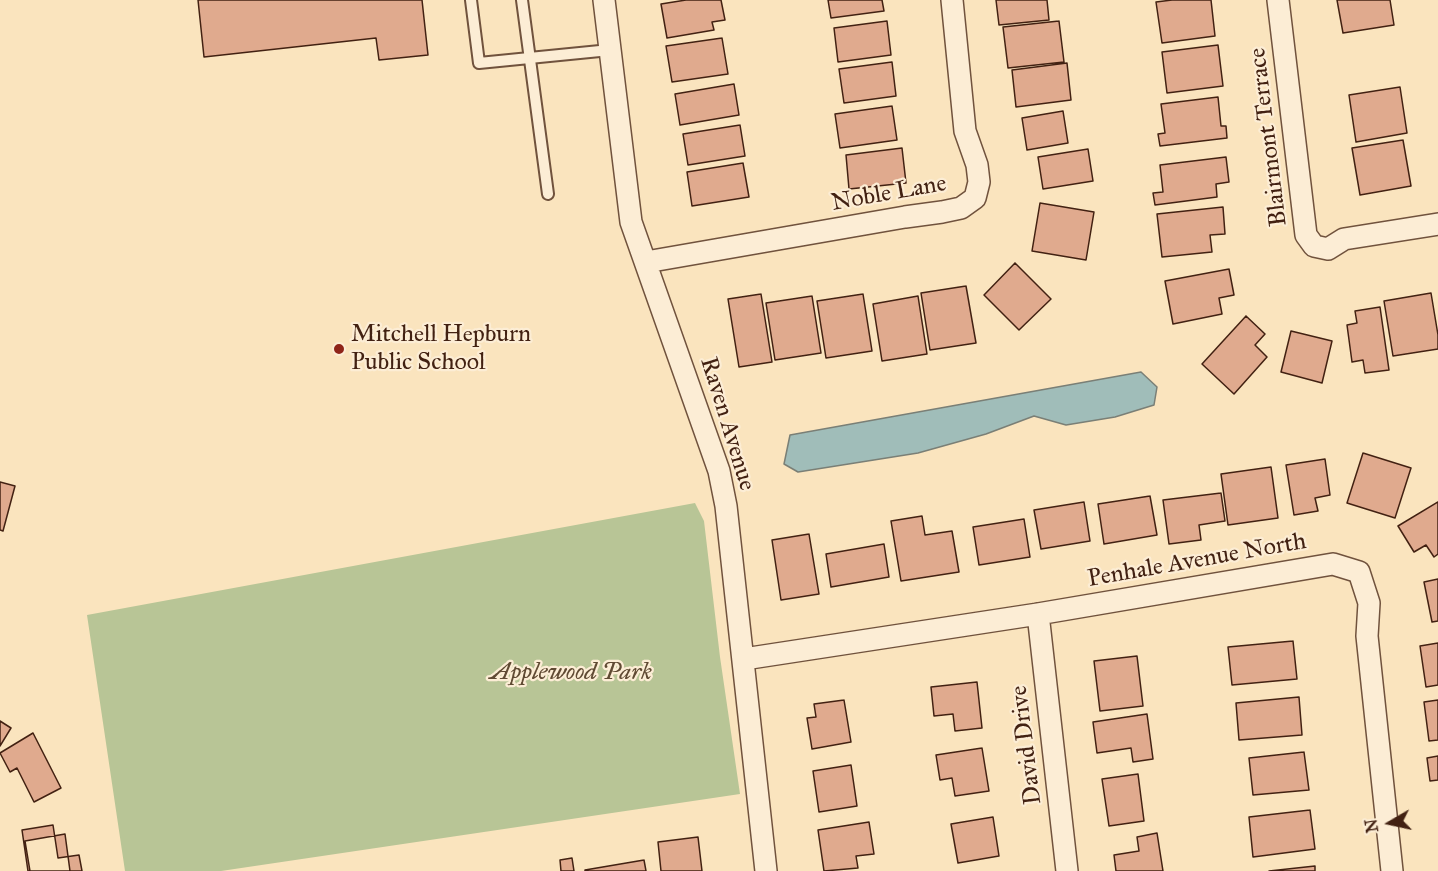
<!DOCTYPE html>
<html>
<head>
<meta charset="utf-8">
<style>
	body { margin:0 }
	#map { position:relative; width:1438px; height:871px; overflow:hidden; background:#fae4be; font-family:"IM FELL Great Primer",serif }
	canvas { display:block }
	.north { position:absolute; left:1360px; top:793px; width:60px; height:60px; -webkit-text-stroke:4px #fcedd5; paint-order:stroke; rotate:261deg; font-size:16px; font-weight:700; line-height:24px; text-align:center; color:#422112 }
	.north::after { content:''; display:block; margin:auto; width:21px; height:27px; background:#422112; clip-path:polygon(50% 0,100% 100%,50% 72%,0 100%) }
</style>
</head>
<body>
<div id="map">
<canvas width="1438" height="871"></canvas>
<div class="north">N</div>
</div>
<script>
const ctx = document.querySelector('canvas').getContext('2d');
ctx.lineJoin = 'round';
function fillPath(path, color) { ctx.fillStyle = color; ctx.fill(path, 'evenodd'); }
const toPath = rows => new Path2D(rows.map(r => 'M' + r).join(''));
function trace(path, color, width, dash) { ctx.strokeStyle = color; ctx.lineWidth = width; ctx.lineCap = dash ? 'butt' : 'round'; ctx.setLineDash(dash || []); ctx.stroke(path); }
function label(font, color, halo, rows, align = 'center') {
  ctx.font = font + ' "IM FELL Great Primer",serif'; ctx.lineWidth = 4.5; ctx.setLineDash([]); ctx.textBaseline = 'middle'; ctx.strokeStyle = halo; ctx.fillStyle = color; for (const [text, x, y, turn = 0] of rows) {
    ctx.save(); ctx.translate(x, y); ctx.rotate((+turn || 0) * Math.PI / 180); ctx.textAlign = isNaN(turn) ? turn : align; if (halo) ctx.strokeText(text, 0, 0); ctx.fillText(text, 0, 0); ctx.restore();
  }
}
fillPath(toPath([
	[695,503,704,521,720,657,740,794,221,871,125,871,87,615]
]), '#b8c596');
const water = toPath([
	[1141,372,1157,387,1154,405,1115,417,1066,425,1034,416,986,434,918,453,798,472,784,464,790,435,1141,372]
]);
fillPath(water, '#a0bdb9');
trace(water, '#7a7f76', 1.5);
const building = toPath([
	[198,0,422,0,428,55,379,60,376,38,204,57,198,0],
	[686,0,721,0,725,20,712,22,714,30,667,38,661,4,686,0],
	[828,0,882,0,884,11,831,18,828,0],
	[996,0,1047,0,1049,20,999,25,996,0],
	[1172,0,1211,0,1215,36,1162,43,1156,2,1172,0],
	[1337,0,1390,0,1394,25,1343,33,1337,0],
	[887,21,891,55,838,62,834,28,887,21],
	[1059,21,1064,62,1008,68,1003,27,1059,21],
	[722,38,728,74,672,82,666,46,722,38],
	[1218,45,1223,86,1167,93,1162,52,1218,45],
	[892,62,896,96,844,103,839,69,892,62],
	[1067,63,1071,100,1016,107,1012,70,1067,63],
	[734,84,739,115,680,125,675,94,734,84],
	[1400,87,1407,133,1356,142,1349,95,1400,87],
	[1218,97,1221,126,1226,126,1227,138,1160,146,1158,134,1165,133,1161,104,1218,97],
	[892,106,897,140,840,148,835,114,892,106],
	[1063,111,1068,143,1027,150,1022,118,1063,111],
	[740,125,745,156,688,165,683,134,740,125],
	[1403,140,1411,186,1360,195,1352,148,1403,140],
	[902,148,906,183,849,189,846,155,902,148],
	[1088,149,1093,181,1043,189,1038,157,1088,149],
	[1226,157,1229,182,1216,184,1217,197,1155,205,1153,193,1163,192,1160,165,1226,157],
	[743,163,749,197,692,206,687,172,743,163],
	[1040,203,1094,212,1086,260,1032,251,1040,203],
	[1223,207,1225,234,1210,235,1212,252,1162,257,1157,214,1223,207],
	[1015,263,1051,299,1019,330,984,295,1015,263],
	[1229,269,1234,295,1219,298,1222,314,1173,324,1165,281,1229,269],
	[966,286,976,343,930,350,921,293,966,286],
	[1431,293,1438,335,1438,349,1393,356,1384,301,1431,293],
	[761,294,772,362,739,367,728,299,761,294],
	[863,294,872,351,826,358,817,301,863,294],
	[812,296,821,353,775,360,766,303,812,296],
	[918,296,927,354,882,361,873,304,918,296],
	[1380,307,1389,370,1365,373,1363,360,1352,362,1347,325,1357,323,1355,311,1380,307],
	[1246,316,1265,334,1255,345,1267,357,1234,394,1202,364,1246,316],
	[1291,331,1332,341,1322,383,1281,372,1291,331],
	[1363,453,1411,468,1395,518,1347,503,1363,453],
	[1325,459,1330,495,1315,498,1318,511,1294,515,1286,465,1325,459],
	[1271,467,1278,518,1228,525,1221,474,1271,467],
	[0,482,15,486,3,531,0,530,0,482],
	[1221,493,1225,521,1199,525,1201,540,1169,544,1163,500,1221,493],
	[1150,496,1157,535,1104,544,1098,504,1150,496],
	[1084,502,1090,541,1041,549,1034,510,1084,502],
	[1438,502,1438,554,1434,557,1426,545,1414,552,1398,526,1438,502],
	[922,516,925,535,952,531,959,572,901,581,891,521,922,516],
	[1024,519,1030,557,979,565,973,527,1024,519],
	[809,534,819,594,781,600,772,540,809,534],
	[884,544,889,577,831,587,826,554,884,544],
	[1438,579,1438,621,1432,622,1424,582,1438,579],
	[1293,641,1297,679,1232,685,1228,647,1293,641],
	[1438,643,1438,685,1426,687,1420,646,1438,643],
	[1137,656,1143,706,1100,711,1094,661,1137,656],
	[977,682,982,728,955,731,953,714,934,716,931,687,977,682],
	[1299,697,1302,735,1239,740,1236,703,1299,697],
	[844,700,851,742,812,749,807,718,816,717,814,704,844,700],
	[1438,700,1438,740,1429,741,1424,702,1438,700],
	[1147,714,1153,759,1133,762,1131,748,1097,753,1093,722,1147,714],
	[0,721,11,728,0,746,0,721],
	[33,733,61,788,34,802,17,768,10,772,0,753,33,733],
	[982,748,989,791,955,796,952,778,940,780,936,755,982,748],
	[1304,752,1309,790,1253,795,1249,758,1304,752],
	[1438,756,1438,780,1430,781,1427,758,1438,756],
	[851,765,857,806,819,812,813,771,851,765],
	[1138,774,1144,821,1109,826,1102,779,1138,774],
	[1310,810,1315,849,1253,857,1249,817,1310,810],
	[993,817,999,856,958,863,951,824,993,817],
	[869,822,874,854,856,856,858,868,824,871,818,830,869,822],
	[53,825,58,858,79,855,82,871,28,871,22,830,53,825],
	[1157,833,1163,871,1116,871,1114,855,1139,851,1137,837,1157,833],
	[65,834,70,871,30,871,25,841,65,834],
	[698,837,702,871,661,871,658,842,698,837],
	[572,858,574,871,561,871,560,860,572,858],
	[644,860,646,871,585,871,585,870,644,860],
	[1315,866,1315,871,1269,871,1315,866]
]);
fillPath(building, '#e0aa8e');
trace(building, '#422112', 1.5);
const lane = toPath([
	[471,0,479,63,610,50],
	[522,0,548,194]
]);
const street = toPath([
	[604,0,631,222,719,471,726,506,766,871],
	[1278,0,1306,235,1314,246,1328,249,1344,239,1438,224],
	[646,262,905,217,942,212,961,208,975,198,979,182,977,165,965,131,952,0],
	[1038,614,1067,871],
	[744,659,1038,614,1333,564,1359,572,1369,603,1367,636,1392,871]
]);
trace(lane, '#70523d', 14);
trace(street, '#70523d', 24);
trace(lane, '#fcedd5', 10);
trace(street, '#fcedd5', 21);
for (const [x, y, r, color] of [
	[339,349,6,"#8f2418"]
]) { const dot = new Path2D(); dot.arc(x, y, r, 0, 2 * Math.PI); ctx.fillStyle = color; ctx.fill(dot); trace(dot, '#fcedd5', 2); }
label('24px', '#422112', '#fcedd5', [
	["Blairmont Terrace",1269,137,-97],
	["Noble Lane",889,194,-10],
	["Raven Avenue",727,424,73],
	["Penhale Avenue North",1197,561,-10],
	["David Drive",1027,745,-97]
]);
label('24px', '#422112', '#fcedd5', [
	["Mitchell Hepburn",351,335],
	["Public School",351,363]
], 'left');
label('italic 24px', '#604a33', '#fcedd5', [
	["Applewood Park",571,673]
]);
</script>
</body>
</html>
